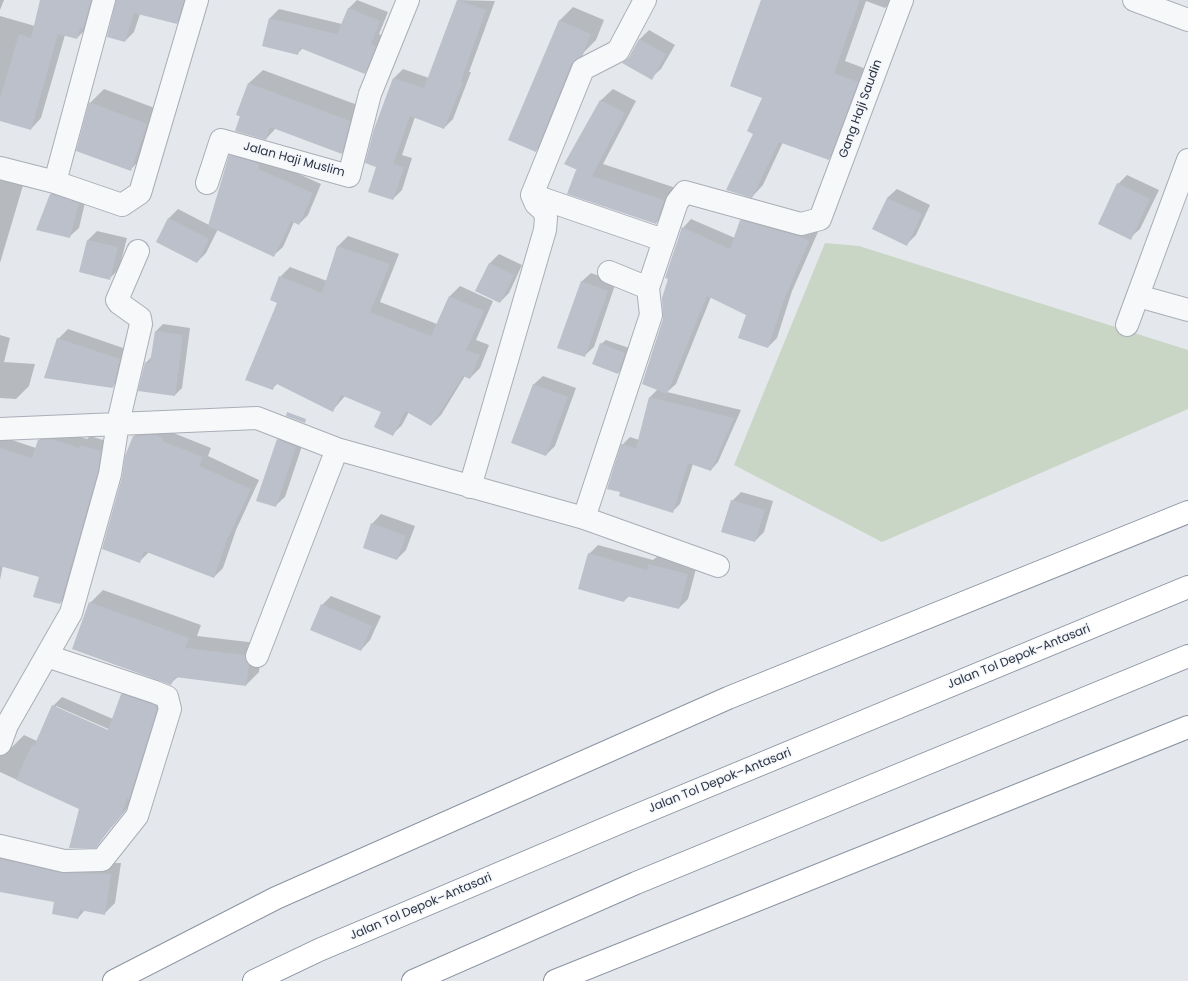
<!DOCTYPE html>
<html>
<head>
<meta charset="utf-8">
<style>
	body { margin:0 }
	canvas { display:block; background:#e4e7ec }
</style>
</head>
<body>
<canvas width="1188" height="981"></canvas>
<script>
const ctx = document.querySelector('canvas').getContext('2d');
ctx.lineJoin = 'round';
function fillPath(path, color) { ctx.fillStyle = color; ctx.fill(path, 'evenodd'); }
const toPath = rows => new Path2D(rows.map(r => 'M' + r).join(''));
function trace(path, color, width, dash) { ctx.strokeStyle = color; ctx.lineWidth = width; ctx.lineCap = dash ? 'butt' : 'round'; ctx.setLineDash(dash || []); ctx.stroke(path); }
function label(font, color, halo, rows, align = 'center') {
  ctx.font = font + ' Poppins,sans-serif'; ctx.lineWidth = 3; ctx.setLineDash([]); ctx.textBaseline = 'middle'; ctx.strokeStyle = halo; ctx.fillStyle = color; for (const [text, x, y, turn = 0] of rows) {
    ctx.save(); ctx.translate(x, y); ctx.rotate((+turn || 0) * Math.PI / 180); ctx.textAlign = isNaN(turn) ? turn : align; if (halo) ctx.strokeText(text, 0, 0); ctx.fillText(text, 0, 0); ctx.restore();
  }
}
fillPath(toPath([
	[825,243,859,246,1188,350,1188,409,882,542,734,465]
]), '#c9d6c5');
fillPath(toPath([
	[0,0,4,0,0,10],
	[41,0,98,0,87,28,77,38,65,35,41,118,31,129,0,120,0,16,35,26],
	[119,0,190,0,186,14,177,23,140,14,134,32,125,41],
	[357,0,388,12,379,34,385,37,374,63,364,73,303,48,298,53,264,45,270,18,279,9,342,24,348,9],
	[458,0,495,1,469,72,471,72,453,119,444,128,415,117,402,155,412,158,402,190,393,199,378,166,393,79,403,69,429,78],
	[762,0,893,0,885,8,866,1,845,61,869,70,840,148,828,159,783,142,763,185,752,197,754,133,764,97],
	[573,7,604,20,596,40,584,52,549,137,536,151,559,21],
	[649,30,675,45,661,69,651,78,631,55,640,39],
	[263,70,363,107,355,139,342,153,276,128,266,139,237,114,249,83],
	[104,89,160,110,144,156,130,170,90,103],
	[613,89,636,101,603,164,676,188,668,211,656,223,577,171,600,101],
	[239,147,321,184,308,215,299,224,294,222,283,247,274,255,218,229,206,253,197,262,157,242,169,218,178,209,209,225,230,156],
	[0,163,27,172,0,263],
	[1127,175,1159,190,1140,229,1130,238,1118,184],
	[60,185,87,194,79,228,69,237,37,229,51,194],
	[897,189,930,205,916,235,907,244,887,198],
	[750,212,818,232,792,291,777,338,768,347,747,315,711,297,676,384,667,392,741,410,718,462,711,470,693,464,680,504,672,512,622,445,630,437,639,440,650,397,658,389,664,319,683,228,691,219,735,238,741,221],
	[97,231,127,238,119,269,110,278,81,271,88,240],
	[348,236,399,254,380,302,437,324,450,296,460,286,493,301,476,340,489,345,480,368,470,378,465,376,441,415,431,425,409,412,402,425,392,435,383,411,345,396,333,410,278,383,272,389,280,277,290,267,327,281,338,246],
	[499,254,522,265,509,293,500,302,490,263],
	[591,273,616,282,594,347,584,356,581,282],
	[163,324,190,328,182,388,175,395,146,363,152,356,156,331],
	[68,329,129,350,122,377,113,386,58,339],
	[0,335,10,338,4,362,35,364,29,386,16,399,0,398],
	[606,340,629,348,622,369,618,373,601,344],
	[543,376,576,388,555,446,546,455,533,385],
	[143,427,171,432,211,448,208,456,259,480,236,530,223,568,214,577,149,552,139,562,134,436],
	[48,431,61,431,87,439,90,436,110,442,69,594,60,603,40,576,3,565,0,580,0,436,36,448,39,440],
	[288,431,305,437,285,497,275,506,278,440],
	[741,492,773,501,764,532,755,541,732,501],
	[381,514,415,526,406,550,397,559,372,524],
	[598,545,653,560,658,556,697,565,688,599,679,608,629,596,624,601,589,554],
	[103,590,201,625,197,636,257,643,261,652,259,672,246,685,178,677,171,683,90,603],
	[331,596,381,616,370,640,361,650,322,605],
	[131,685,165,697,130,805,95,847,80,809,0,772,0,743,6,747,12,747,24,735,37,741,53,706,62,697,113,719,122,694],
	[56,706,113,731,112,733,56,708],
	[0,840,72,863,121,863,115,903,104,914,85,910,78,918,55,901,0,887]
]), '#0003');
fillPath(toPath([
	[40,0,91,0,83,29,80,28,77,39,58,34,31,130,0,121,0,99,19,34,31,38],
	[116,0,184,0,177,24,134,13,125,42,107,37],
	[457,0,486,10,461,81,463,82,444,129,410,116,393,164,404,167,393,200,368,192,376,167,365,163,374,129,393,78,424,88],
	[761,0,860,0,834,73,858,82,829,160,779,142,752,198,726,190,753,134,747,131,762,98,730,86],
	[348,8,380,21,371,44,376,46,365,74,300,48,298,55,262,46,269,18,337,34],
	[559,20,591,34,582,55,571,64,536,152,508,140],
	[639,39,666,54,652,80,622,63,629,57],
	[248,83,350,121,342,154,270,127,266,140,235,131,240,116,236,115],
	[600,100,625,113,592,176,664,200,656,224,567,194,576,170,586,174,564,164],
	[89,102,147,124,131,171,76,151],
	[229,155,259,164,258,169,313,193,299,225,291,221,274,257,208,226],
	[1117,183,1150,199,1131,240,1098,224],
	[50,194,79,203,70,238,36,230],
	[887,198,922,214,907,246,872,229],
	[168,218,209,239,197,263,156,242],
	[740,220,798,236,809,241,784,300,768,348,738,338,746,315,707,296,667,394,642,384,663,319,662,298,668,279,665,278,682,227,730,249],
	[87,240,118,247,110,280,79,272],
	[337,246,390,264,370,312,431,336,449,296,484,311,466,350,480,355,470,379,463,376,431,426,405,411,393,436,374,427,381,412,341,395,333,412,275,383,273,390,245,380,277,303,270,300,279,276,322,293],
	[489,263,514,275,500,303,475,291],
	[581,281,608,291,585,357,557,348],
	[155,331,183,335,175,396,138,391,145,362,150,363],
	[57,338,120,359,113,388,44,378],
	[600,343,625,353,618,374,592,364],
	[533,384,568,397,546,456,511,443],
	[649,397,734,418,711,471,688,463,673,513,619,496,620,492,607,489,621,444,636,448],
	[287,412,306,419,305,423,286,416],
	[156,435,163,438,162,441,203,457,199,466,251,489,227,540,214,578,144,551,140,563,102,549,122,477,125,456,133,436],
	[52,439,79,448,80,445,101,451,98,471,60,604,33,597,39,577,0,566,0,448,32,458,38,440],
	[277,439,296,447,276,507,256,501],
	[731,500,765,510,755,542,721,532],
	[371,523,406,536,397,560,363,548],
	[588,553,647,570,648,564,688,574,679,609,626,596,624,602,578,589],
	[89,602,189,638,185,648,245,655,249,665,246,686,175,677,171,685,72,649],
	[321,604,372,626,361,651,310,630],
	[121,694,151,704,156,706,157,709,129,799,127,798,121,816,112,827,111,827,96,848,69,848,79,809,16,780,32,745,34,746,52,705,108,730],
	[0,859,61,873,111,874,105,915,80,910,78,919,52,914,54,902,0,892]
]), '#bbc0ca');
const minor = toPath([
	[1134,0,1188,20],
	[0,168,55,182,122,205,140,193,197,0],
	[55,182,104,0],
	[207,183,221,140,349,176,370,94,408,0],
	[532,195,663,240],
	[609,272,648,288],
	[1138,296,1188,310],
	[1127,325,1188,160],
	[0,429,257,418,337,449,584,518,718,566],
	[470,487,545,230,546,218,544,211,536,204,532,195,583,69,618,51,645,0],
	[584,518,651,315,648,288,677,202,685,192,801,224,820,219,902,0],
	[257,656,337,449],
	[0,744,7,725,71,613,110,474,118,423,141,324,140,318,119,303,117,300,138,251],
	[0,846,64,861,102,860,137,816,170,709,167,697,155,692,47,656]
]);
const motorway = toPath([
	[114,981,276,898,728,698,1188,512],
	[254,981,319,950,621,822,1188,587],
	[413,981,636,883,1188,656],
	[555,981,1188,727]
]);
trace(minor, '#a9aeb7', 24);
trace(motorway, '#8b94a3', 24);
trace(minor, '#f7f8fa', 22);
trace(motorway, '#fff', 22);
label('12px', '#2b3445', '#f4f6f9', [
	["Gang Haji Saudin",861,109,-70],
	["Jalan Haji Muslim",294,160,15],
	["Jalan Tol Depok–Antasari",1019,657,-22],
	["Jalan Tol Depok–Antasari",720,781,-22],
	["Jalan Tol Depok–Antasari",421,907,-23]
]);
</script>
</body>
</html>
